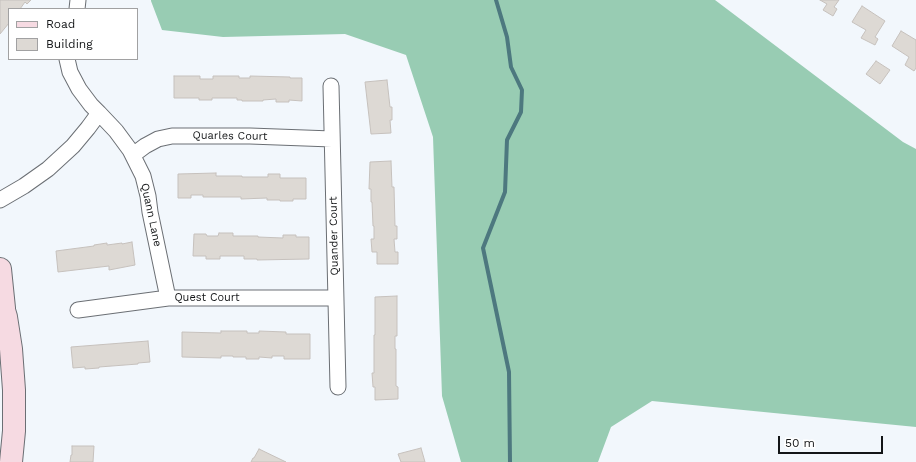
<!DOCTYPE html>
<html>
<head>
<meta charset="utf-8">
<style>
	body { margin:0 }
	#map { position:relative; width:916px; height:462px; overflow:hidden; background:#f2f7fc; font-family:"Work Sans",sans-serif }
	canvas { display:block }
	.legend { position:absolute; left:8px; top:8px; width:130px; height:52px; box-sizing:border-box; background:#fff; border:1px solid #a1a1a2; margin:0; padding:5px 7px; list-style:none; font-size:12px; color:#131517 }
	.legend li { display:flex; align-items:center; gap:8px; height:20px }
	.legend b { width:20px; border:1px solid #a1a1a2 }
	.scale { position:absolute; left:778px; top:436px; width:105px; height:18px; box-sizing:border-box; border:2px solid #131517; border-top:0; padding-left:5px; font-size:12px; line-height:14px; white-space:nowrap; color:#131517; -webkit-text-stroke:3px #fff; paint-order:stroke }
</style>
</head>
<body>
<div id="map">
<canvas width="916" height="462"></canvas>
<ul class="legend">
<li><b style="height:5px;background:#f6dae2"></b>Road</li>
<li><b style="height:11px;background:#ddd9d4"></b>Building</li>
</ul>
<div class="scale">50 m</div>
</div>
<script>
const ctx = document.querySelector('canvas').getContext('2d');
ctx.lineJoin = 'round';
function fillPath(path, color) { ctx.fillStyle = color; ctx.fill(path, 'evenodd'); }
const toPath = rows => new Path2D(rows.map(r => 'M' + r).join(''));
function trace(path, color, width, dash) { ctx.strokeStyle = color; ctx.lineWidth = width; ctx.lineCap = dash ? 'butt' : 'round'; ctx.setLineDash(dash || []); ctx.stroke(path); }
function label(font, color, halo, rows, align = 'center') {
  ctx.font = font + ' "Work Sans",sans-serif'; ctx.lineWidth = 3; ctx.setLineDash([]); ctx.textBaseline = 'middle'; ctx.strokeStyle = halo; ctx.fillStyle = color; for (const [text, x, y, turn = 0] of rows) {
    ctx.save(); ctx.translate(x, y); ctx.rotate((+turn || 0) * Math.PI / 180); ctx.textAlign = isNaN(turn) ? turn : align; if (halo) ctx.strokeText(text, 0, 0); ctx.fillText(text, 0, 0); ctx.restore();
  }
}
fillPath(toPath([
	[151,0,715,0,903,142,916,149,916,427,652,401,611,427,598,462,461,462,442,396,433,137,406,55,345,34,223,37,162,30,151,1]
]), '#98ccb3');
trace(toPath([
	[496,0,507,37,511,67,522,90,521,112,507,140,505,192,483,248,509,372,510,462]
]), '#4d787f', 4);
const building = toPath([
	[0,0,31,0,27,4,25,2,20,9,9,9,9,23,0,34,0,0],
	[820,0,839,0,834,7,837,9,833,16,823,10,827,4,820,0],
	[862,6,885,21,875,37,878,39,875,45,861,38,866,30,852,22,862,6],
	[901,31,916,40,916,68,914,71,905,65,909,57,892,46,901,31],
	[876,61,890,70,880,84,866,74,876,61],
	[174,76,200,76,200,79,213,79,213,76,239,76,239,78,250,78,250,76,290,77,290,78,302,78,302,101,289,100,289,102,276,102,276,99,263,100,263,101,242,101,242,100,237,100,237,98,212,98,212,100,199,100,199,98,174,98,174,76],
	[387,80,390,107,392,107,392,120,390,120,391,133,371,134,365,82,387,80],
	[391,161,392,187,394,187,395,226,397,226,397,239,394,239,395,252,398,252,398,264,377,264,377,252,372,252,371,239,374,239,374,226,373,226,372,202,371,202,371,189,369,189,370,162,391,161],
	[216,173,216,176,242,176,242,177,268,177,268,174,280,174,280,178,306,178,306,199,293,199,293,201,280,201,280,200,267,200,267,198,241,199,241,197,203,197,203,195,191,195,191,198,178,198,178,174,216,173],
	[219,233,233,233,233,236,258,236,258,237,283,238,283,235,296,235,296,237,309,237,309,259,257,260,257,259,244,259,244,256,220,256,220,259,206,259,206,256,193,256,194,234,206,234,207,236,218,236,219,233],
	[132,242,135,265,109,270,109,266,58,272,56,251,94,246,94,245,107,243,107,245,122,243,122,244,132,242],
	[397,296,397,336,395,336,395,349,396,349,396,386,398,387,398,399,375,400,375,387,373,387,372,373,374,373,374,335,375,335,375,297,397,296],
	[221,331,247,331,247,333,259,333,259,331,286,332,286,334,310,334,310,359,284,359,284,356,272,356,272,358,259,357,259,359,246,359,246,357,233,357,233,356,221,356,221,358,182,357,182,332,221,333,221,331],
	[148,341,150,362,138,363,138,364,99,367,99,368,85,369,85,367,73,368,71,347,148,341],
	[72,446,94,446,93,462,70,462,71,455,72,455,72,446],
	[421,448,425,462,401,462,398,454,421,448],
	[259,449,286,462,251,462,253,458,254,458,259,449]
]);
fillPath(building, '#ddd9d4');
trace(building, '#c6c1bd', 1);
const street = toPath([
	[77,9,78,0],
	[67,59,70,72,79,89,91,105,99,113,116,131,130,150,143,176,148,196,150,212,168,298],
	[331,86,338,387],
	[133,155,145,146,158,139,172,136,250,136,332,139],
	[0,200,24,186,48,169,73,146,88,128,99,113],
	[78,310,168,298,336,298]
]);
const secondary = toPath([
	[0,269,4,308],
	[0,297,6,317,11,349,14,390,14,431,11,462]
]);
trace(street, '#6b6f74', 17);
trace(secondary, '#6b6f74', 24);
trace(street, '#fff', 15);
trace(secondary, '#f6dae2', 22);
label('11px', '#131517', '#fff', [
	["Quarles Court",230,136,1],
	["Quann Lane",151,215,78],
	["Quander Court",334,236,-91],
	["Quest Court",207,298]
]);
</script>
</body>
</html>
